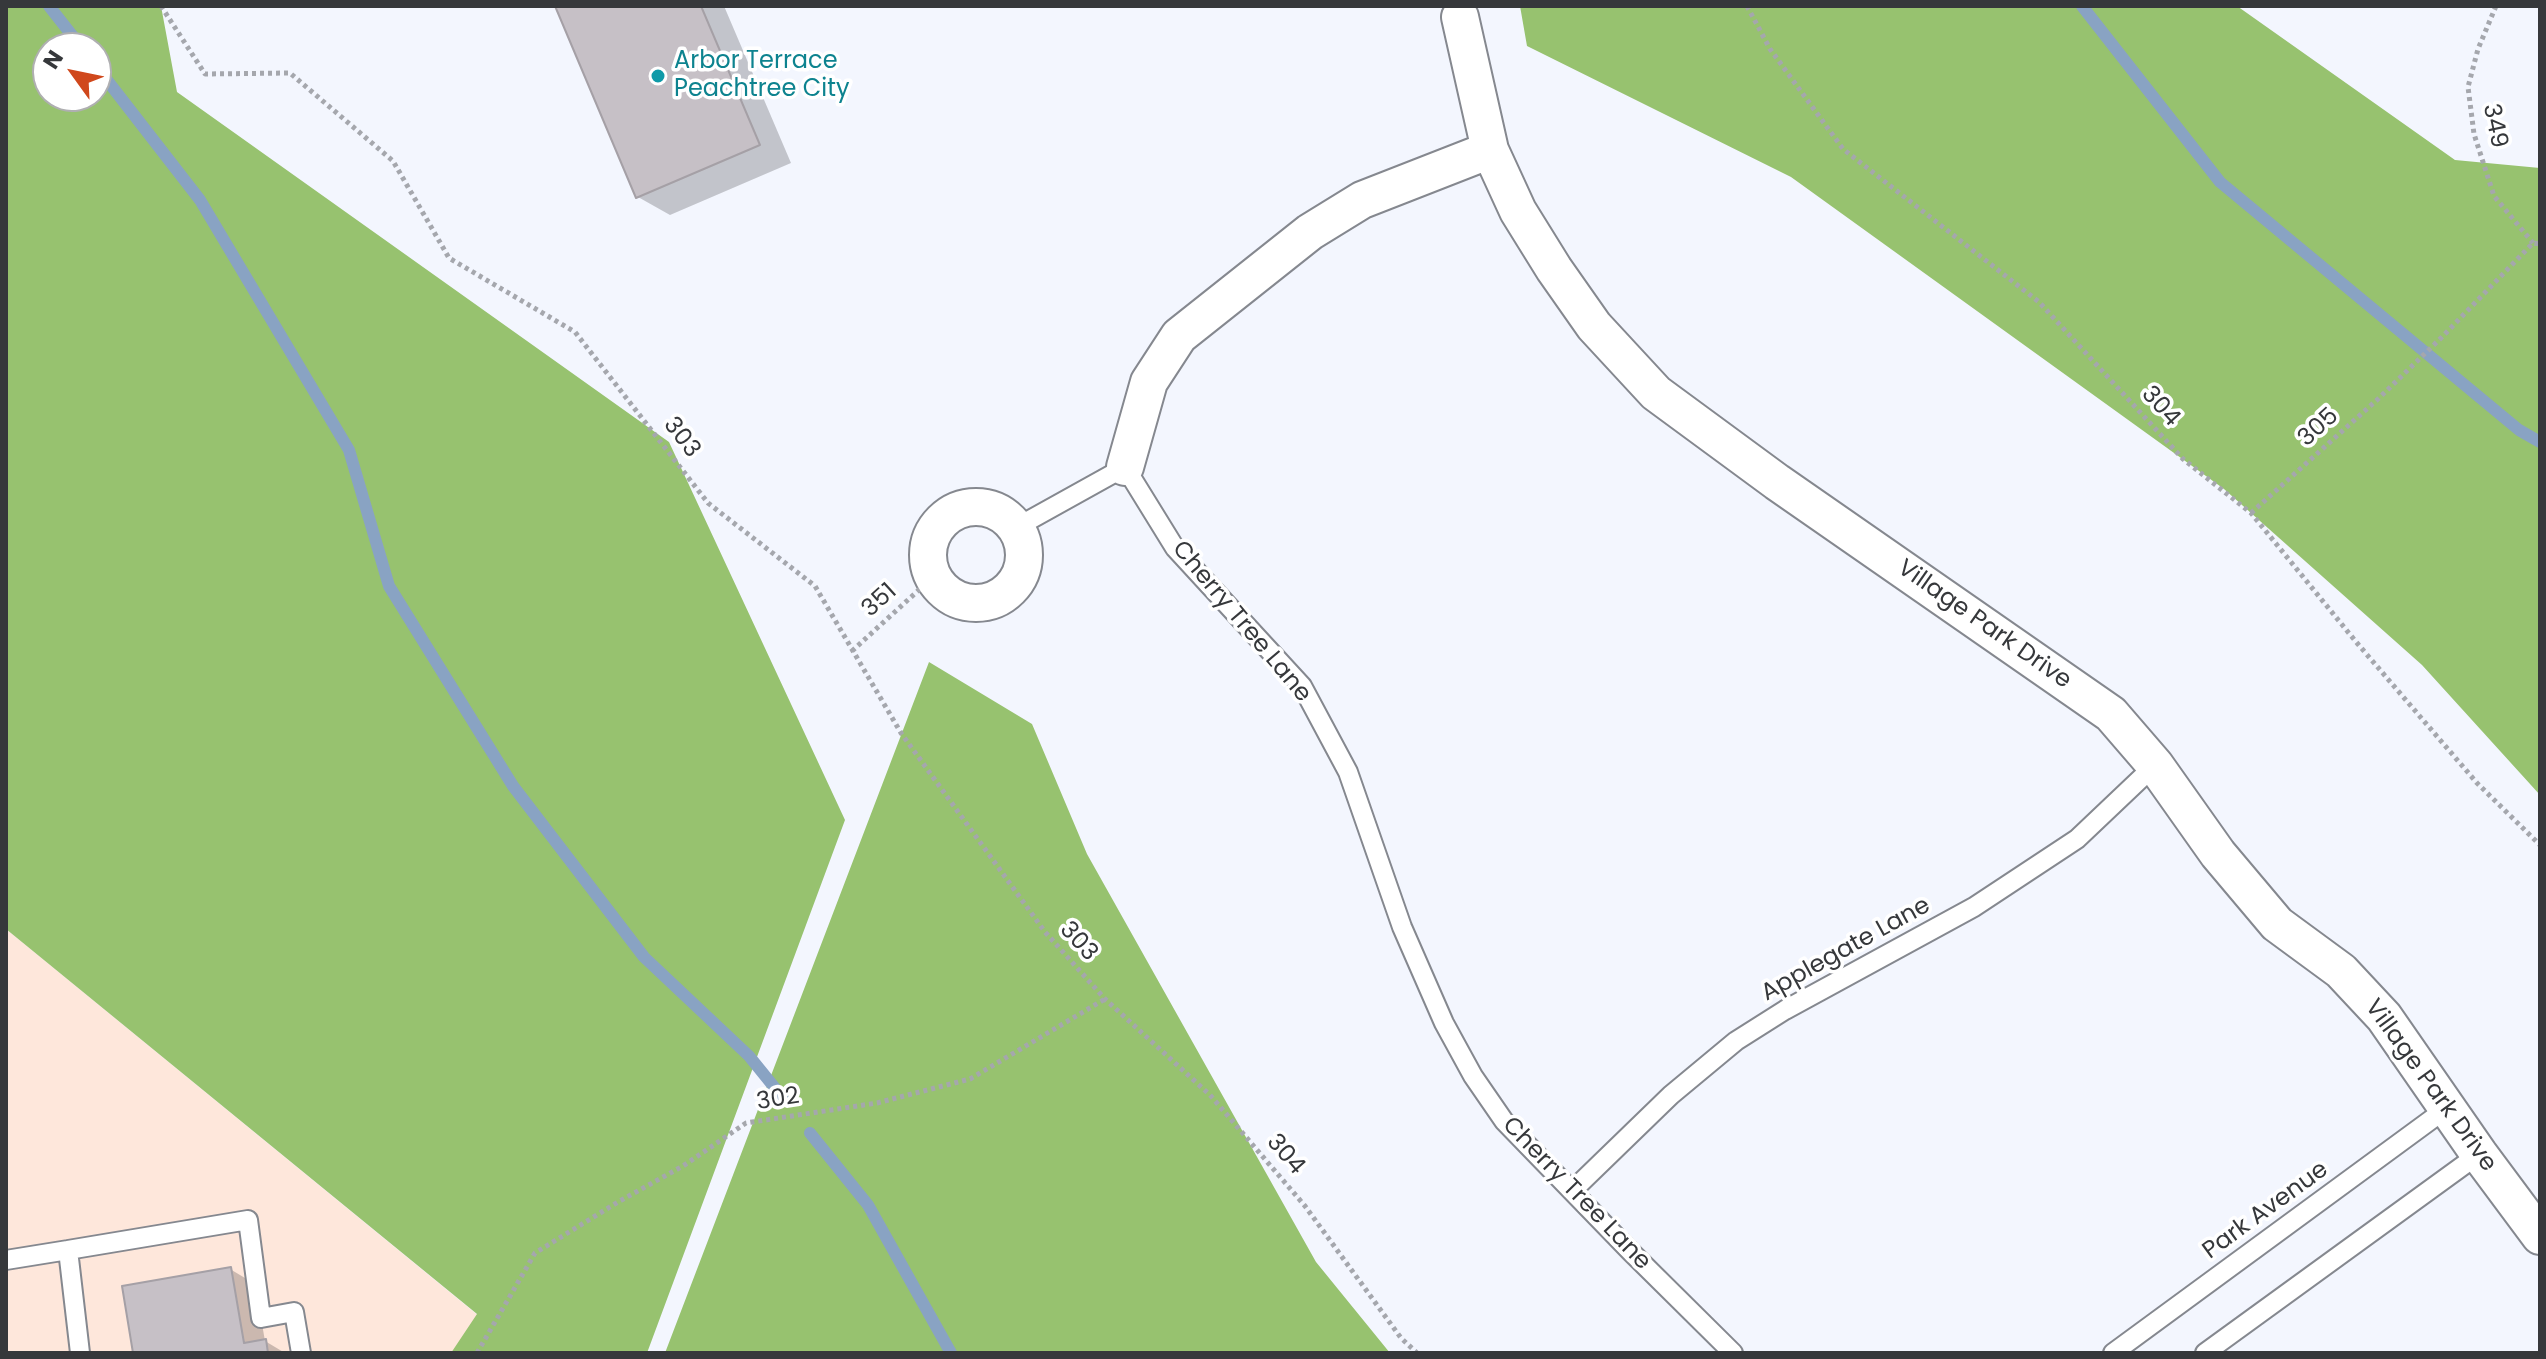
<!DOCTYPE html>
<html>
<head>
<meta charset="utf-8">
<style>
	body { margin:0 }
	#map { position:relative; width:2546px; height:1359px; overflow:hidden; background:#f3f6fe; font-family:Poppins,sans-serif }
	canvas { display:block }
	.frame { position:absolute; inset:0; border:8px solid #36383b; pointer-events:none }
	.north { position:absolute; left:32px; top:32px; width:80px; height:80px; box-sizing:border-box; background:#fff; border:2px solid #afafb1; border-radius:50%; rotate:303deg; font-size:22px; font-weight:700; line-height:32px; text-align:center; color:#36383b }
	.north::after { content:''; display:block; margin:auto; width:28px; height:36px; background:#d0481c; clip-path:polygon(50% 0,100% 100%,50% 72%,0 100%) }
</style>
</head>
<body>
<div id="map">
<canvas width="2546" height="1359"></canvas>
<div class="frame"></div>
<div class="north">N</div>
</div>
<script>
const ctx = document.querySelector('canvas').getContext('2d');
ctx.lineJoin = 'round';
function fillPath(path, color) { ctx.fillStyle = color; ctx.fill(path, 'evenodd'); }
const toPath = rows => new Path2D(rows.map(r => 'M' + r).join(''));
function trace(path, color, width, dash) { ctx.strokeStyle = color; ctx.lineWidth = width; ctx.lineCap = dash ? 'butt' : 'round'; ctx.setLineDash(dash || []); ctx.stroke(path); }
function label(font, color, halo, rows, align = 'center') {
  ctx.font = font + ' Poppins,sans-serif'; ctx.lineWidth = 7; ctx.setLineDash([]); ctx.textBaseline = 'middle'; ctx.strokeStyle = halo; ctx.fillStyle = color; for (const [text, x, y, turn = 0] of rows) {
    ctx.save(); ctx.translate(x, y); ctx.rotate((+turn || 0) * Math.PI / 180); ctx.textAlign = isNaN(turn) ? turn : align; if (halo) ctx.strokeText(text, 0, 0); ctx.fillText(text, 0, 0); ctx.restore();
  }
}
fillPath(toPath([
	[6,929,524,1353,6,1353]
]), '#fee7db');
fillPath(toPath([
	[6,6,161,6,177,92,669,442,845,820,647,1353,451,1353,477,1314,6,929],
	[48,48,96,48,96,96,48,96],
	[1520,6,2237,6,2455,160,2540,168,2540,795,2422,665,2224,489,1791,177,1527,46],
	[929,662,1032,724,1087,854,1316,1262,1390,1353,665,1353]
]), '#97c26f');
fillPath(toPath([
	[557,6,724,6,791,163,670,215,638,197],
	[230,1269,255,1284,265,1341,285,1353,135,1353]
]), '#0003');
trace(toPath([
	[49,6,82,48],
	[2082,6,2220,182,2519,430,2540,442],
	[96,66,200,200,349,450,389,586,513,786,644,957,749,1056,783,1098],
	[810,1133,868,1205,951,1353]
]), '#89a3c3', 12);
const building = toPath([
	[555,6,701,6,760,145,636,198,555,6],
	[231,1267,244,1343,266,1339,268,1353,133,1353,122,1286,231,1267]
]);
fillPath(building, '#c6c0c6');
trace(building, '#a5a0a6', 2);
const lane = toPath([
	[1017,527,1125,467,1175,548,1302,686,1348,772,1402,927,1444,1023,1473,1076,1504,1121,1631,1252,1733,1353],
	[1572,1191,1671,1095,1736,1041,1785,1010,1974,907,2077,839,2155,765],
	[6,1260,68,1250],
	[80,1353,68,1250,248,1220,261,1318,294,1312,301,1353],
	[2113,1353,2447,1108],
	[2205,1353,2479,1154]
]);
const street = toPath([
	[1460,17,1490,150,1518,211,1554,269,1594,326,1656,393,1777,482,2111,714,2155,765,2218,854,2277,924,2341,971,2384,1017,2479,1154,2540,1236],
	[1125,467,1149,382,1179,336,1310,232,1362,200,1490,150],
	'928 555a48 48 0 1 1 96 0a48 48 0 1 1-96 0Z'
]);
trace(lane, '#85888f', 22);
trace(street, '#85888f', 40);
trace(toPath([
	[161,6,205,74,290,73,393,161,449,258,575,332,708,503,815,586,901,733,1045,932,1105,999,1210,1095,1305,1206,1401,1338,1417,1353],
	[1747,6,1770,49,1843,149,2039,302,2183,459,2251,513,2357,643,2477,783,2540,845],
	[2496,6,2478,49,2468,87,2474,134,2494,196,2533,243],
	[2251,513,2378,399,2442,337,2533,243,2540,244],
	[852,651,933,577],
	[477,1353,535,1253,618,1202,683,1166,746,1123,877,1103,970,1079,1105,999]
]), '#a5a7ad', 5, [4, 4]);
trace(lane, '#fff', 18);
trace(street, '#fff', 36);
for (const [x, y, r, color] of [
	[658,76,8,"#0f9aa8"]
]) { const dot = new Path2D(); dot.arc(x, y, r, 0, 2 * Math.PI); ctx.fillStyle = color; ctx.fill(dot); trace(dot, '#fff', 3); }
label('24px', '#0d838f', '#fff', [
	["Arbor Terrace",674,62],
	["Peachtree City",674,90]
], 'left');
label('24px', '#36383b', '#fff', [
	["349",2494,126,78],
	["304",2160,407,48],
	["305",2319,428,-42],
	["303",681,438,52],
	["351",880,601,-42],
	["Cherry Tree Lane",1241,622,50],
	["Village Park Drive",1984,625,35],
	["303",1078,942,48],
	["Applegate Lane",1846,950,-29],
	["Village Park Drive",2430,1086,54],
	["302",778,1100,-9],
	["304",1285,1155,49],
	["Cherry Tree Lane",1576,1194,46],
	["Park Avenue",2266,1211,-36]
]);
</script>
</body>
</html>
